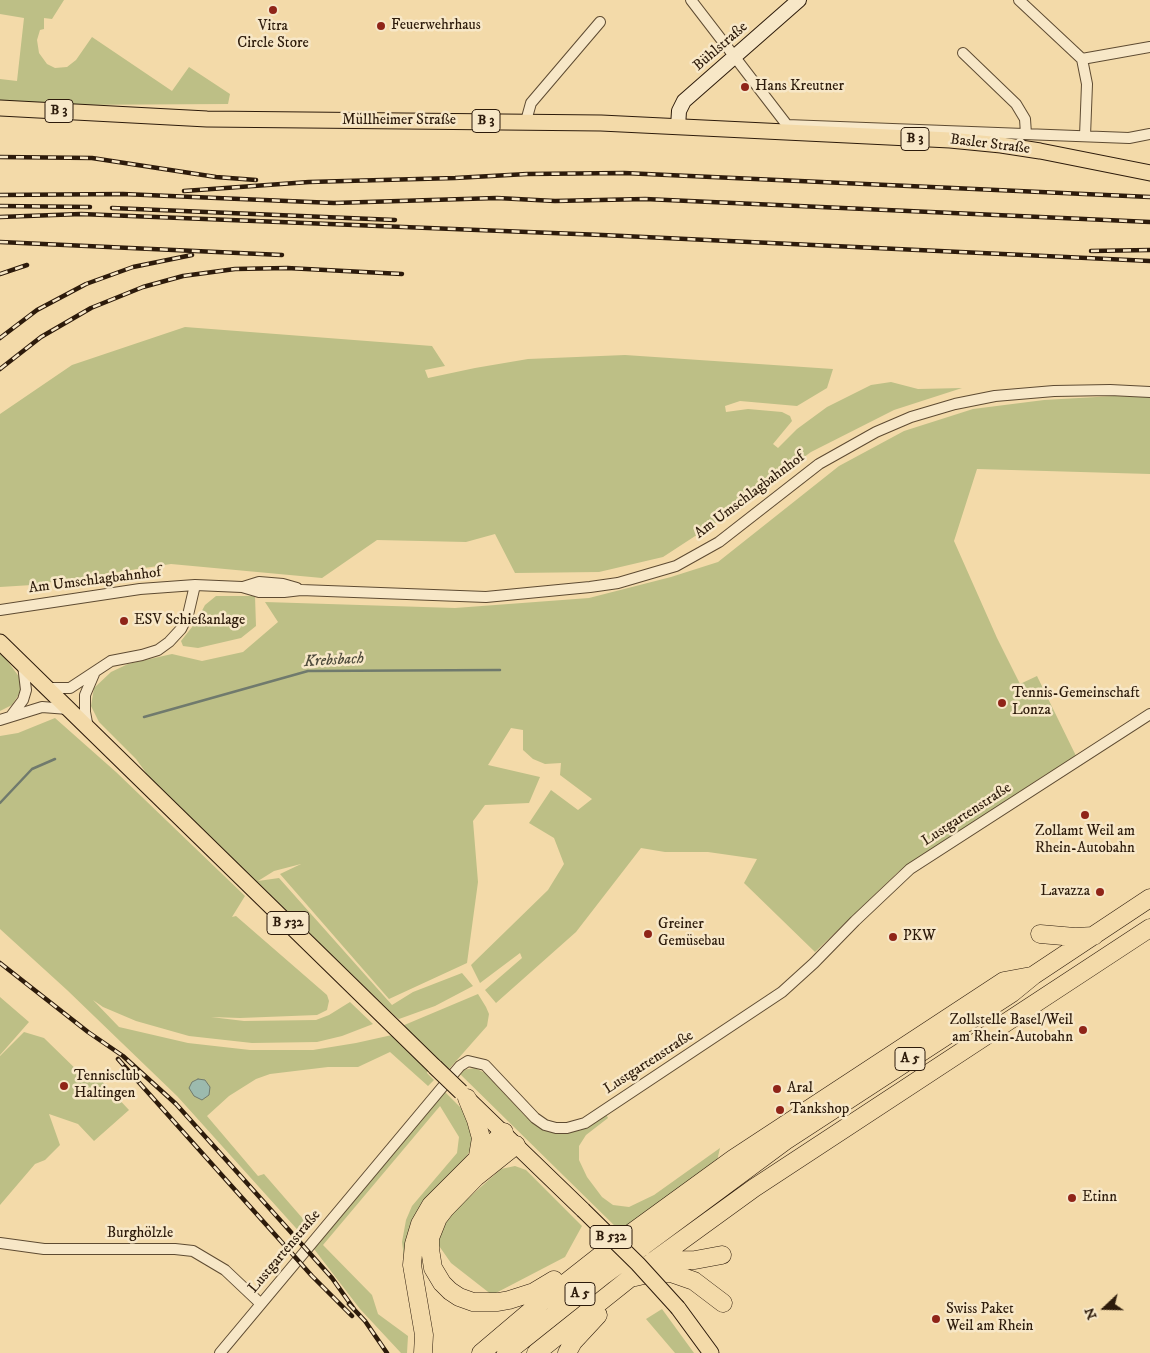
<!DOCTYPE html>
<html>
<head>
<meta charset="utf-8">
<style>
	body { margin:0 }
	#map { position:relative; width:1150px; height:1353px; overflow:hidden; background:#f3daa9; font-family:"IM FELL DW Pica",serif }
	canvas { display:block }
	.north { position:absolute; left:1080px; top:1283px; width:50px; height:50px; -webkit-text-stroke:4px #f7e7c7; paint-order:stroke; rotate:249deg; font-size:14px; font-weight:700; line-height:20px; text-align:center; color:#2d1b0b }
	.north::after { content:''; display:block; margin:auto; width:18px; height:22px; background:#2d1b0b; clip-path:polygon(50% 0,100% 100%,50% 72%,0 100%) }
</style>
</head>
<body>
<div id="map">
<canvas width="1150" height="1353"></canvas>
<div class="north">N</div>
</div>
<script>
const ctx = document.querySelector('canvas').getContext('2d');
ctx.lineJoin = 'round';
function fillPath(path, color) { ctx.fillStyle = color; ctx.fill(path, 'evenodd'); }
const toPath = rows => new Path2D(rows.map(r => 'M' + r).join(''));
function trace(path, color, width, dash) { ctx.strokeStyle = color; ctx.lineWidth = width; ctx.lineCap = dash ? 'butt' : 'round'; ctx.setLineDash(dash || []); ctx.stroke(path); }
function label(font, color, halo, rows, align = 'center') {
  ctx.font = font + ' "IM FELL DW Pica",serif'; ctx.lineWidth = 5; ctx.setLineDash([]); ctx.textBaseline = 'middle'; ctx.strokeStyle = halo; ctx.fillStyle = color; for (const [text, x, y, turn = 0] of rows) {
    ctx.save(); ctx.translate(x, y); ctx.rotate((+turn || 0) * Math.PI / 180); ctx.textAlign = isNaN(turn) ? turn : align; if (halo) ctx.strokeText(text, 0, 0); ctx.fillText(text, 0, 0); ctx.restore();
  }
}
fillPath(toPath([
	[0,0,64,0,52,19,44,18,44,29,40,30,37,40,39,53,47,64,55,68,67,67,76,60,92,37,172,91,189,67,230,94,228,104,58,105,0,101,0,79,17,81,24,18,0,14],
	[185,327,432,346,445,366,425,370,428,378,475,368,528,359,625,355,833,369,827,388,797,406,740,401,725,406,726,412,748,409,782,412,790,416,792,421,773,444,778,448,797,429,827,407,871,385,891,382,918,389,962,388,894,410,811,452,741,503,735,510,663,557,599,572,515,573,495,534,466,542,377,540,322,578,171,564,32,585,0,587,0,414,72,365],
	[1114,396,1150,397,1150,474,977,469,954,541,997,638,1020,684,1037,676,1078,760,1058,773,1048,773,898,872,815,952,744,883,757,859,708,852,665,852,641,848,576,932,496,1003,485,990,522,958,520,953,480,983,471,965,548,890,564,864,554,838,529,823,551,790,578,810,592,799,560,775,561,763,545,764,533,759,523,750,523,730,511,728,488,765,540,777,529,803,485,805,473,821,478,882,467,963,389,999,280,874,301,864,274,871,258,881,279,878,392,1005,413,992,462,973,473,986,435,1006,399,1019,395,1016,152,781,136,759,99,722,91,706,94,688,111,672,128,664,172,654,202,661,243,652,278,622,265,602,455,608,589,598,671,577,718,562,839,466,904,431,973,409,1044,400],
	[216,596,255,596,256,626,241,638,198,648,183,646,181,641,196,622,205,605],
	[0,654,6,659,20,678,21,691,12,705,0,711],
	[55,718,116,772,245,896,232,917,236,916,327,995,329,1001,327,1010,317,1015,240,1018,211,1017,244,1021,316,1020,329,1015,350,1002,373,1024,342,1036,317,1042,252,1043,189,1036,136,1021,103,1007,93,1000,119,1027,188,1043,250,1050,313,1050,356,1043,392,1035,428,1070,427,1073,434,1080,428,1086,390,1052,358,1067,328,1067,270,1074,256,1079,229,1096,207,1116,258,1176,264,1174,304,1220,313,1226,304,1237,177,1096,67,990,0,929,0,736,18,733],
	[478,994,486,1007,489,1014,487,1026,449,1069,402,1026],
	[0,997,29,1022,0,1055],
	[24,1032,44,1038,84,1077,99,1078,129,1110,94,1141,78,1124,49,1114,60,1145,45,1160,35,1164,0,1205,0,1056],
	[475,1068,485,1073,526,1117,544,1128,560,1133,572,1132,586,1127,606,1114,608,1118,586,1135,579,1146,579,1160,587,1177,602,1197,613,1205,629,1207,654,1195,720,1148,717,1161,620,1231,460,1074,463,1070],
	[444,1091,463,1110,472,1127,473,1137,471,1149,404,1257,402,1242,406,1220,412,1206,457,1153,459,1137,440,1106,323,1245,372,1295,378,1314,408,1336,407,1353,401,1353,360,1309,314,1249],
	[515,1166,526,1170,582,1226,565,1257,492,1295,451,1263,437,1243,447,1217,501,1169],
	[662,1309,694,1353,675,1353,646,1319]
]), '#bdbf86');
const water = toPath([
	[198,1079,205,1080,210,1087,209,1095,202,1100,194,1096,189,1088,192,1082,198,1079]
]);
fillPath(water, '#9cbaae');
trace(water, '#707a6d', 1);
trace(toPath([
	[144,717,308,671,500,670],
	[0,803,32,769,55,759]
]), '#707a6d', 2.5);
const street = toPath([
	[691,0,787,125,1129,138,1150,134],
	[1019,0,1082,59,1087,84,1085,136],
	[963,53,1016,104,1025,119,1026,134],
	[1082,59,1150,47],
	[526,121,531,103,600,22],
	[243,587,259,582,283,584,297,588],
	[0,610,140,589,195,585,242,587,259,592,284,592,301,590,486,597,590,587,618,583,676,566,719,542,819,464,876,432,911,417,955,404,995,396,1054,391,1110,390,1150,392],
	[47,688,70,688,111,661,142,655,158,650,169,642,181,629,188,615,195,585],
	[11,716,23,700,26,690,23,665],
	[0,720,42,707,68,709],
	[88,728,85,712,85,695,94,674],
	[0,1243,44,1249,175,1249,193,1251,225,1270,261,1304],
	[220,1353,460,1066,468,1061,485,1065,535,1118,545,1125,556,1128,567,1128,585,1123,782,992,814,963,855,921,910,869,1150,714]
]);
const secondary = toPath([
	[678,127,679,111,684,101,799,0]
]);
const primary = toPath([
	[0,108,207,119,601,123,950,140,1001,145,1040,151,1150,173],
	[0,642,435,1067],
	[467,1098,583,1210],
	[678,1308,711,1353]
]);
const highway = toPath([
	[1040,934,1075,937,1094,936],
	[467,1098,476,1120,481,1138,478,1156],
	[516,1145,476,1177,445,1209,438,1218,430,1238,430,1249,433,1268,442,1283,450,1291,459,1297,473,1302,498,1302,509,1300,534,1292,554,1280],
	[653,1261,695,1260,722,1255],
	[635,1277,652,1273,671,1273,694,1281,723,1303],
	[423,1353,424,1335,412,1265,414,1244,420,1224,431,1205,504,1132],
	[481,1353,540,1303,601,1255,733,1159,1004,981,1031,976],
	[506,1353,604,1275,785,1141,1012,993,1034,975,1150,898],
	[536,1353,630,1278,754,1188,1150,928],
	[567,1353,573,1342,598,1315]
]);
trace(street, '#5e4b32', 12);
trace(secondary, '#2d1b0b', 16);
trace(primary, '#2d1b0b', 17);
trace(highway, '#2d1b0b', 19);
trace(street, '#f7e7c7', 10);
trace(secondary, '#f7e7c7', 14);
trace(primary, '#f3daa9', 15);
trace(highway, '#f3daa9', 18);
const rail = toPath([
	[0,157,92,158,216,177,256,180],
	[184,191,309,182,455,178,527,174,624,173,1150,197],
	[0,195,123,194,334,203,497,198,555,201,645,199,1150,222],
	[0,206,90,207],
	[112,208,395,220],
	[0,217,81,214,602,235,1150,261],
	[0,242,282,255],
	[1091,251,1150,250],
	[0,274,27,265],
	[0,338,37,310,86,284,133,267,192,255],
	[0,369,41,337,91,308,143,287,183,276,235,269,287,268,402,274],
	[0,963,88,1032,123,1056,176,1104,332,1278,354,1309],
	[118,1059,312,1276,352,1316],
	[349,1304,365,1321,387,1353]
]);
trace(rail, '#2d1b0b', 4.5);
trace(rail, '#f7e7c7', 2.5, [8]);
const primaryBridge = toPath([
	[435,1067,461,1092],
	[583,1210,638,1264,678,1308]
]);
trace(primaryBridge, '#2d1b0b', 17, []);
trace(primaryBridge, '#f3daa9', 15);
for (const [x, y, r, color] of [
	[273,10,5,"#8f2418"],
	[381,26,5,"#8f2418"],
	[745,87,5,"#8f2418"],
	[124,621,5,"#8f2418"],
	[1002,703,5,"#8f2418"],
	[1085,815,5,"#8f2418"],
	[1100,892,5,"#8f2418"],
	[648,934,5,"#8f2418"],
	[893,937,5,"#8f2418"],
	[1083,1030,5,"#8f2418"],
	[64,1086,5,"#8f2418"],
	[777,1089,5,"#8f2418"],
	[780,1110,5,"#8f2418"],
	[1072,1198,5,"#8f2418"],
	[936,1319,5,"#8f2418"]
]) { const dot = new Path2D(); dot.arc(x, y, r, 0, 2 * Math.PI); ctx.fillStyle = color; ctx.fill(dot); trace(dot, '#f7e7c7', 2); }
for (const [x, y, w] of [
	[59,111,28],
	[486,121,28],
	[915,139,28],
	[288,923,42],
	[910,1059,30],
	[611,1237,42],
	[580,1294,30]
]) { const box = new Path2D(); box.roundRect(x - w / 2, y - 11.5, w, 23, 4); ctx.fillStyle = '#f7e7c7'; ctx.fill(box); trace(box, '#2d1b0b', 1); }
label('bold 14px', '#2d1b0b', null, [
	["B 3",59,111],
	["B 3",486,121],
	["B 3",915,139],
	["B 532",288,923],
	["A 5",910,1059],
	["B 532",611,1237],
	["A 5",580,1294]
]);
label('15px', '#2d1b0b', '#f7e7c7', [
	["Feuerwehrhaus",391,26],
	["Vitra",273,27,"center"],
	["Circle Store",273,44,"center"],
	["Hans Kreutner",755,87],
	["ESV Schießanlage",134,621],
	["Tennis-Gemeinschaft",1012,694],
	["Lonza",1012,711],
	["Zollamt Weil am",1085,832,"center"],
	["Rhein-Autobahn",1085,849,"center"],
	["Lavazza",1090,892,"right"],
	["Greiner",658,925],
	["Gemüsebau",658,942],
	["PKW",903,937],
	["Zollstelle Basel/Weil",1073,1021,"right"],
	["am Rhein-Autobahn",1073,1038,"right"],
	["Tennisclub",74,1077],
	["Haltingen",74,1094],
	["Aral",787,1089],
	["Tankshop",790,1110],
	["Etinn",1082,1198],
	["Swiss Paket",946,1310],
	["Weil am Rhein",946,1327]
], 'left');
label('15px', '#2d1b0b', '#f7e7c7', [
	["Bühlstraße",721,47,-41],
	["Müllheimer Straße",399,121],
	["Basler Straße",990,145,7],
	["Am Umschlagbahnhof",750,496,-37],
	["Am Umschlagbahnhof",95,581,-7],
	["Lustgartenstraße",967,815,-33],
	["Lustgartenstraße",649,1063,-33],
	["Burghölzle",140,1234],
	["Lustgartenstraße",285,1252,-50]
]);
label('italic 16px', '#4e4b3c', '#f7e7c7', [
	["Krebsbach",334,661,-3]
]);
</script>
</body>
</html>
